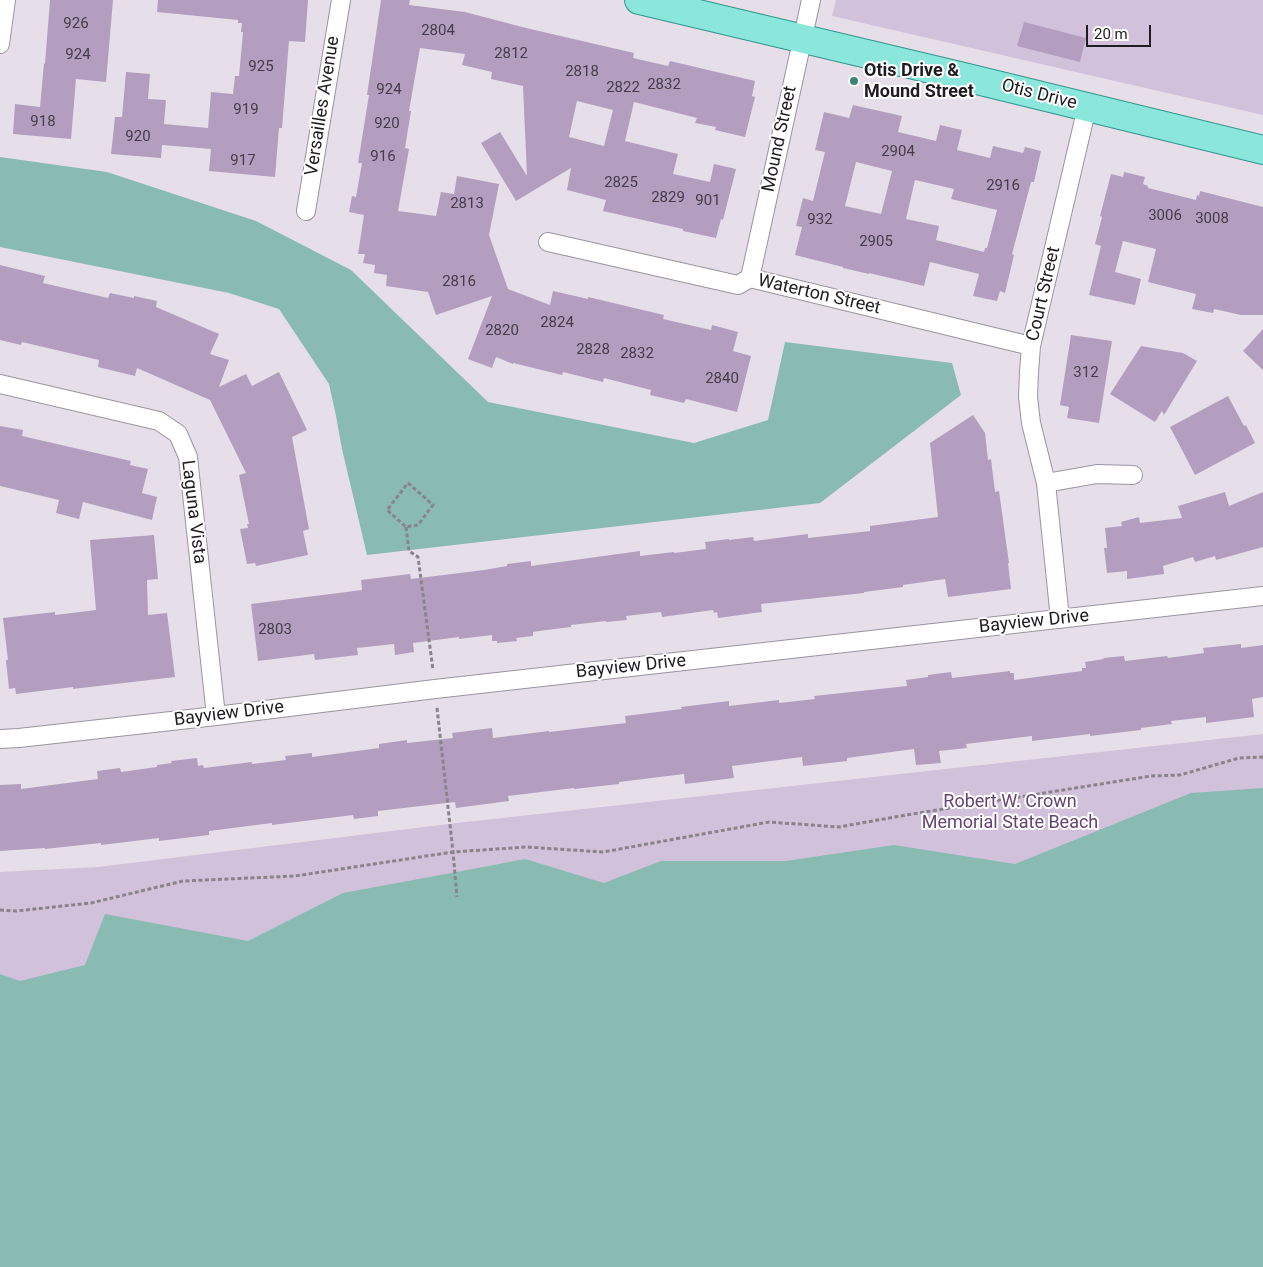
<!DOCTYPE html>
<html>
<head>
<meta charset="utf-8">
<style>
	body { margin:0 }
	#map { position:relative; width:1263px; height:1267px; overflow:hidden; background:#e6dfea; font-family:Roboto,sans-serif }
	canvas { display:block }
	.scale { position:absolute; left:1086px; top:25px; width:65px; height:22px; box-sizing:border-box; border:2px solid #1f1c20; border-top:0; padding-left:6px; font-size:15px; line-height:18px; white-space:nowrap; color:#1f1c20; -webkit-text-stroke:4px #fff; paint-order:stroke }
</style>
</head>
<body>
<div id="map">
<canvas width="1263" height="1267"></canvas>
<div class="scale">20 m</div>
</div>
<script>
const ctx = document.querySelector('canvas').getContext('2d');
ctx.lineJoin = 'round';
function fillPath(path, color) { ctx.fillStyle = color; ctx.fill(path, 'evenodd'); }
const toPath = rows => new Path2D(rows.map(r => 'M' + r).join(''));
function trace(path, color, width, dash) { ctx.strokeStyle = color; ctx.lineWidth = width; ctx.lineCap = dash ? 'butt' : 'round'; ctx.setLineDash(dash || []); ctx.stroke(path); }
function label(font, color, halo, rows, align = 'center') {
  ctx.font = font + ' Roboto,sans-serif'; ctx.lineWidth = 4; ctx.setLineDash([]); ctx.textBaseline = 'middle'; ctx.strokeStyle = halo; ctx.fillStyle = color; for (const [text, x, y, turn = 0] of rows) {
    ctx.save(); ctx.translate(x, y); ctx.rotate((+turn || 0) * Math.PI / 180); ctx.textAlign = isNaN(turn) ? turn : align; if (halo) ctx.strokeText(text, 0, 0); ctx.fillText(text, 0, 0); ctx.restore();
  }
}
fillPath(toPath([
	[836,0,1263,0,1263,115,832,16],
	[1263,734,1263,1267,0,1267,0,872,98,867,457,823]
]), '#d2c1da');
fillPath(toPath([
	[0,157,107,172,256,221,351,270,488,402,694,443,768,420,785,342,952,363,961,395,820,503,367,555,342,449,336,416,329,384,279,309,229,293,0,247],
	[1263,788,1263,1267,0,1267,0,974,20,981,85,965,105,914,248,941,343,893,446,874,525,859,604,883,661,861,786,861,894,845,1015,864,1191,793]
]), '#89bbb3');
fillPath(toPath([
	[50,0,113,0,106,82,76,79,71,139,13,134,15,104,40,107,44,63,45,64],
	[158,0,308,0,305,42,289,41,282,128,279,128,275,177,209,171,211,149,162,145,161,158,111,154,115,117,122,117,126,72,150,74,148,99,166,100,164,124,208,128,211,92,233,94,235,76,239,76,243,32,241,32,242,23,238,23,238,20,157,12],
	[381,0,410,0,409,5,465,12,526,28,634,53,633,58,668,66,670,61,755,81,752,96,755,97,745,137,715,130,716,127,695,123,697,118,634,102,625,141,678,154,673,174,710,182,714,164,736,169,723,220,721,219,716,238,683,231,683,229,603,211,606,200,567,190,571,168,516,201,481,143,500,132,527,176,523,86,491,79,492,72,462,65,465,54,420,48,409,111,411,111,405,148,409,149,398,211,436,216,441,192,454,194,457,176,499,184,489,235,508,289,550,305,553,291,588,299,588,297,664,315,663,319,711,330,712,325,738,332,733,351,751,356,737,412,686,399,684,403,650,395,651,390,604,378,603,382,563,372,562,375,513,363,513,364,496,357,492,368,468,359,492,296,436,315,428,292,386,286,387,275,374,273,375,265,363,263,365,254,358,254,364,215,349,212,352,196,356,197,362,163,358,163,369,95,367,95],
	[577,101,613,110,604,146,569,137],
	[1024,22,1086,38,1080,62,1017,46],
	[853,105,902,116,898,132,936,141,940,125,962,130,957,150,990,158,993,146,1023,153,1025,147,1041,151,1034,182,1031,182,1012,254,1014,255,1005,293,1000,291,997,301,973,296,979,274,930,262,924,286,869,273,869,274,843,268,843,267,795,255,802,227,796,226,803,198,813,201,825,152,815,150,824,112,849,118],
	[856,162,892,171,881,214,845,206],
	[915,180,954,189,951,199,997,210,987,248,985,248,984,252,936,240,939,226,906,219],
	[1124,172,1145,177,1143,184,1148,186,1148,188,1196,200,1197,195,1199,196,1200,191,1263,207,1263,315,1241,315,1214,309,1213,313,1192,309,1196,294,1148,282,1156,249,1123,241,1115,272,1141,279,1135,305,1089,295,1101,246,1095,244,1102,217,1100,216,1111,174,1123,177],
	[0,265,45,276,43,283,108,298,110,293,134,298,134,296,157,301,156,307,219,334,210,354,229,360,219,387,246,374,252,386,279,372,307,430,292,437,309,529,303,531,308,555,256,566,255,563,247,564,240,529,248,528,247,524,249,524,239,475,246,473,210,400,137,368,135,376,98,367,99,360,22,342,21,345,0,340],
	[1263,329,1263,370,1243,351],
	[1071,335,1112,341,1099,423,1067,418,1069,407,1060,405],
	[1141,346,1183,353,1197,361,1164,415,1162,411,1155,422,1110,394],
	[1228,396,1244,426,1246,425,1255,443,1195,475,1170,427],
	[973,415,985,433,988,460,991,459,995,492,999,491,1009,563,1008,563,1011,589,948,597,945,579,903,585,903,587,864,592,864,593,761,604,762,612,718,618,717,612,714,613,713,610,662,617,661,612,626,616,627,620,606,622,606,621,571,625,571,627,539,631,533,632,533,636,516,638,517,641,497,643,497,641,492,641,492,635,459,639,459,637,413,643,414,652,395,655,394,644,357,648,358,655,315,660,314,654,258,661,251,604,362,590,361,580,410,574,411,579,484,570,507,566,507,564,531,561,531,566,640,551,640,556,674,552,674,553,706,549,705,542,729,539,729,540,753,537,754,541,808,534,808,538,870,531,870,526,938,517,930,443],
	[0,426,23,430,22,436,131,461,130,465,148,469,142,493,157,497,152,520,83,502,79,519,56,513,59,500,0,486],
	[1225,492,1229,506,1263,492,1263,547,1216,560,1215,556,1195,562,1193,557,1163,566,1164,574,1127,579,1127,571,1107,573,1104,548,1107,548,1105,528,1122,526,1121,522,1139,517,1140,523,1182,518,1178,506],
	[154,535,158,579,147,580,148,615,167,613,175,677,73,689,73,687,16,694,15,688,9,689,6,660,8,660,3,618,55,612,55,615,96,610,90,540],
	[1241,644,1241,648,1263,645,1263,697,1252,699,1254,717,1206,723,1206,717,1171,721,1172,724,1141,728,1141,730,1090,736,1090,734,1032,741,1032,736,966,744,967,748,939,751,941,763,916,765,914,749,847,758,847,761,803,766,802,757,732,766,734,778,685,784,684,774,619,782,619,784,574,789,574,788,508,796,509,801,456,808,455,802,378,811,378,816,354,819,353,815,272,825,272,823,209,831,209,835,159,841,159,838,101,845,101,843,45,849,45,848,0,851,0,785,21,784,21,789,98,779,97,771,120,768,121,772,157,767,157,765,172,763,171,761,197,758,198,766,203,765,204,768,252,762,252,764,286,760,285,756,312,753,312,757,379,748,379,744,407,740,407,743,453,738,452,733,492,728,493,738,549,731,549,732,626,723,625,716,682,709,681,707,729,701,729,706,779,700,779,703,815,699,814,696,907,686,906,680,928,677,928,675,951,672,952,678,1010,671,1010,673,1014,673,1014,680,1082,671,1082,668,1086,668,1085,662,1104,659,1103,658,1124,656,1125,661,1167,656,1168,658,1204,653,1203,648]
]), '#b49ec0');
const street = toPath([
	[0,44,6,0],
	[306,211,341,0],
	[548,242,738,285,750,278,1031,346],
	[750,278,811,0],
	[0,384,159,421,178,434,188,457,216,716],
	[1046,483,1097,474,1133,475],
	[1060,619,1046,483,1031,423,1028,397,1029,372,1031,346,1087,107],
	[0,739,19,738,216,716,435,689,1263,596]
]);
const primary = toPath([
	[639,0,960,76,1263,150]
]);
trace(street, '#9a949e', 20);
trace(primary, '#33958b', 30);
trace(toPath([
	[408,483,433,505,418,525,406,527,387,510,408,483],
	[406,527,409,551,418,557,433,670],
	[437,708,453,852,457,897],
	[0,910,16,911,91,903,183,881,295,876,453,852,526,847,603,852,769,822,839,827,906,815,1151,776,1180,775,1239,758,1263,757]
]), '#89848b', 3, [4, 2.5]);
trace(street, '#fff', 18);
trace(primary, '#8be6dc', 28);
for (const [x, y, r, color] of [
	[854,81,5,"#3c8279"]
]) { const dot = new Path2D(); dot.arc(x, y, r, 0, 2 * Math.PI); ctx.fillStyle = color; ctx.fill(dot); trace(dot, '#fff', 2); }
label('15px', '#443c48', null, [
	["926",76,24],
	["2804",438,31],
	["2812",511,54],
	["924",78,55],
	["925",261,67],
	["2818",582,72],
	["2832",664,85],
	["2822",623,88],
	["924",389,90],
	["919",246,110],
	["918",43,122],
	["920",387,124],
	["920",138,137],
	["2904",898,152],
	["916",383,157],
	["917",243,161],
	["2825",621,183],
	["2916",1003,186],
	["2829",668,198],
	["901",708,201],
	["2813",467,204],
	["3006",1165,216],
	["3008",1212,219],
	["932",820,220],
	["2905",876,242],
	["2816",459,282],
	["2824",557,323],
	["2820",502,331],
	["2828",593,350],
	["2832",637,354],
	["312",1086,373],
	["2840",722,379],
	["2803",275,630]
]);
label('bold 18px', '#1f1c20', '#fff', [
	["Otis Drive &",864,71],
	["Mound Street",864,92]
], 'left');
label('18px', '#1f1c20', '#fff', [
	["Otis Drive",1039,95,14],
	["Versailles Avenue",323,106,-81],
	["Mound Street",780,139,-78],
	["Court Street",1044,294,-77],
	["Waterton Street",819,295,13],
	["Laguna Vista",193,512,83],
	["Bayview Drive",1034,622,-6],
	["Bayview Drive",631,667,-6],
	["Bayview Drive",229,714,-7]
]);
label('18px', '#634472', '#fff', [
	["Robert W. Crown",1010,802],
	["Memorial State Beach",1010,823]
]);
</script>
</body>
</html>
